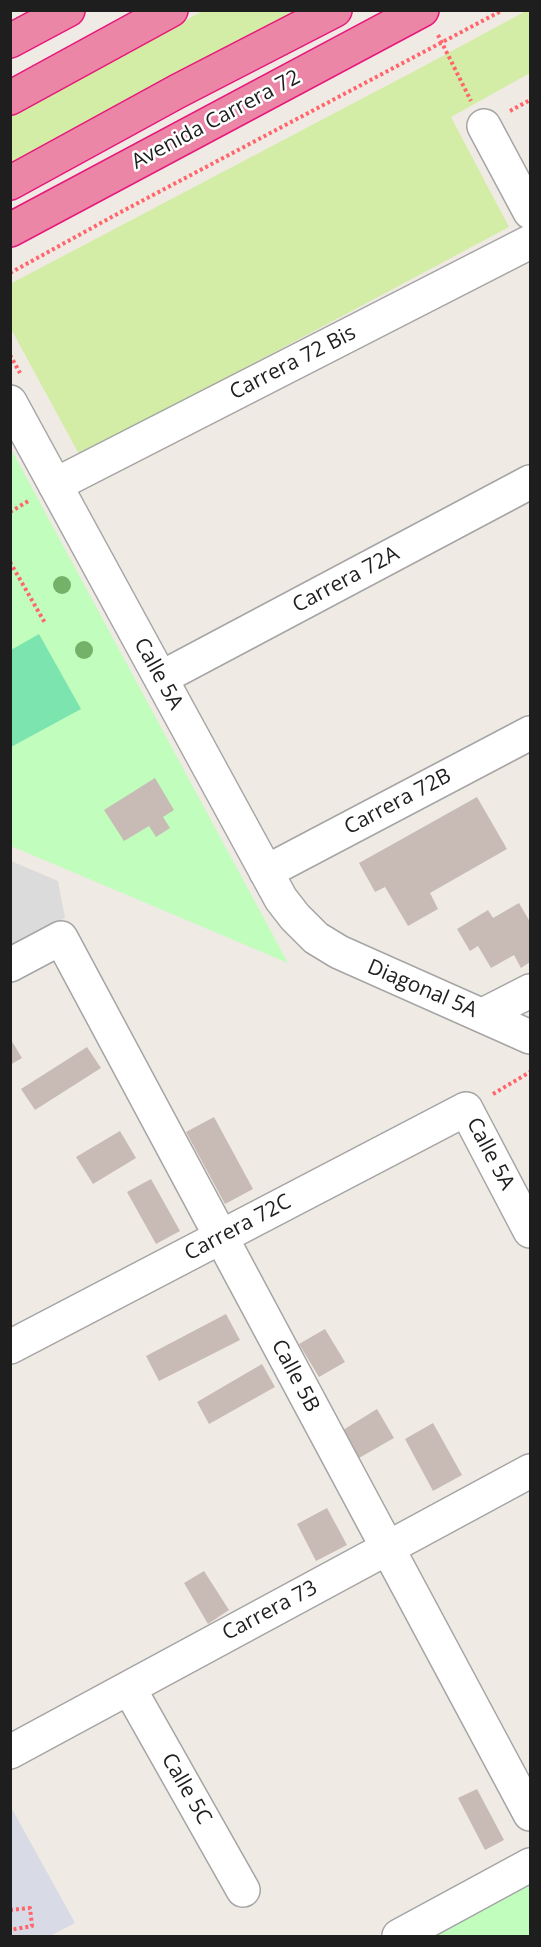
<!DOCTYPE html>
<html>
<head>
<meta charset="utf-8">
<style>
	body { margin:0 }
	#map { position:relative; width:541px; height:1947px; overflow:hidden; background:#f0eae4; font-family:"Open Sans",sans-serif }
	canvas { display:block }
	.frame { position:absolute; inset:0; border:12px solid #1e1e1e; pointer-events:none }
</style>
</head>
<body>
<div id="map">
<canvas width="541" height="1947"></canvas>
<div class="frame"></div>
</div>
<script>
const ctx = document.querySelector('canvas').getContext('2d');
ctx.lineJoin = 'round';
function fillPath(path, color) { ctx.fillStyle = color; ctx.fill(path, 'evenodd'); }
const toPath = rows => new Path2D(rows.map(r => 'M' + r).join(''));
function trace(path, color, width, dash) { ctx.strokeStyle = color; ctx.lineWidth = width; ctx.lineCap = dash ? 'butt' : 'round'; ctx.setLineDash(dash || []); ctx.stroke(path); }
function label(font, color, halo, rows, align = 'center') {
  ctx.font = font + ' "Open Sans",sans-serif'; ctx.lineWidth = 5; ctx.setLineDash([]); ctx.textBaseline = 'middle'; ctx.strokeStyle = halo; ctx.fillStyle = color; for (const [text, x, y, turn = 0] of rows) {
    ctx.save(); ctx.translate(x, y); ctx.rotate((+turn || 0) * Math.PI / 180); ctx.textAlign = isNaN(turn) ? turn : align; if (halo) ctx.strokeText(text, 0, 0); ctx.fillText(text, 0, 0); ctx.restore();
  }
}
fillPath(toPath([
	[11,861,58,881,65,918,11,947]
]), '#dcdbdb');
fillPath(toPath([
	[203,11,306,11,11,167,11,113],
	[526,11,530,11,530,73,451,117,509,227,80,456,11,329,10,284,424,66]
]), '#d3eda6');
fillPath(toPath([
	[10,447,226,848,288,963,11,846],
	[530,1881,530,1936,426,1936]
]), '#c1fdbd');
fillPath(toPath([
	[39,634,81,709,11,747,11,650]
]), '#7ce4ae');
fillPath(toPath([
	[11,1807,75,1923,50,1936,11,1936]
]), '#d8dae6');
fillPath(toPath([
	[155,778,174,810,163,817,170,828,156,837,149,826,124,841,104,810],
	[477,797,507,849,430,893,438,909,408,926,385,887,375,892,359,863],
	[519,903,530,922,530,962,521,968,514,955,491,968,478,946,470,951,457,929,488,910,493,918],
	[10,1038,22,1058,10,1065],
	[87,1047,101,1068,35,1110,21,1089],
	[214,1117,253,1189,225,1204,186,1132],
	[120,1131,136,1158,93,1184,76,1157],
	[151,1179,180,1231,156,1244,127,1192],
	[226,1314,240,1340,159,1381,146,1356],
	[325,1329,345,1362,319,1377,299,1344],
	[262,1364,275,1387,209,1424,197,1402],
	[377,1409,394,1438,359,1458,343,1430],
	[433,1423,462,1475,433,1491,405,1439],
	[327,1508,347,1545,316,1561,297,1524],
	[204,1571,229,1610,208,1624,184,1583],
	[477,1789,504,1840,485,1850,458,1798]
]), '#c8bbb6');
const minor = toPath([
	[484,126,530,212],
	[10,402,281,899,295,917,316,938,339,952,530,1037],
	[55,485,530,242],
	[161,678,530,482],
	[266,872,530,733],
	[10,965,61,938,530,1814],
	[483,1015,530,991],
	[10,1347,466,1109,530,1231],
	[129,1688,243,1890],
	[10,1752,530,1471],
	[399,1936,530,1865]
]);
const highway = toPath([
	[10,41,68,10],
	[10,98,171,10],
	[10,183,178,91,335,10],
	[10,230,422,10]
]);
trace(minor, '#a5a5a5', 36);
trace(highway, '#e6197b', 36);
trace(toPath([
	[438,35,471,101],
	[510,111,530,100],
	[10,273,119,213,503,10],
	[10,355,20,373],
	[10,512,30,500],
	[10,562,45,623],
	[493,1094,530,1072],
	[10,1910,30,1908,32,1926,10,1930]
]), '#ff656a', 4, [3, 3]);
trace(minor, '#fff', 33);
trace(highway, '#ec86a7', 33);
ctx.fillStyle = '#72b269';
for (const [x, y] of [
	[62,585],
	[84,650]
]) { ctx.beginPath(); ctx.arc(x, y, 9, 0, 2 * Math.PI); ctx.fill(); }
label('21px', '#1e1e1e', '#fff', [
	["Avenida Carrera 72",216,120,-28],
	["Carrera 72 Bis",293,363,-27],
	["Carrera 72A",346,580,-28],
	["Calle 5A",158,674,61],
	["Carrera 72B",398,802,-28],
	["Diagonal 5A",422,989,23],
	["Calle 5A",490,1154,62],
	["Carrera 72C",238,1228,-28],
	["Calle 5B",295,1376,62],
	["Carrera 73",270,1611,-28],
	["Calle 5C",186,1789,60]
]);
</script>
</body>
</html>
